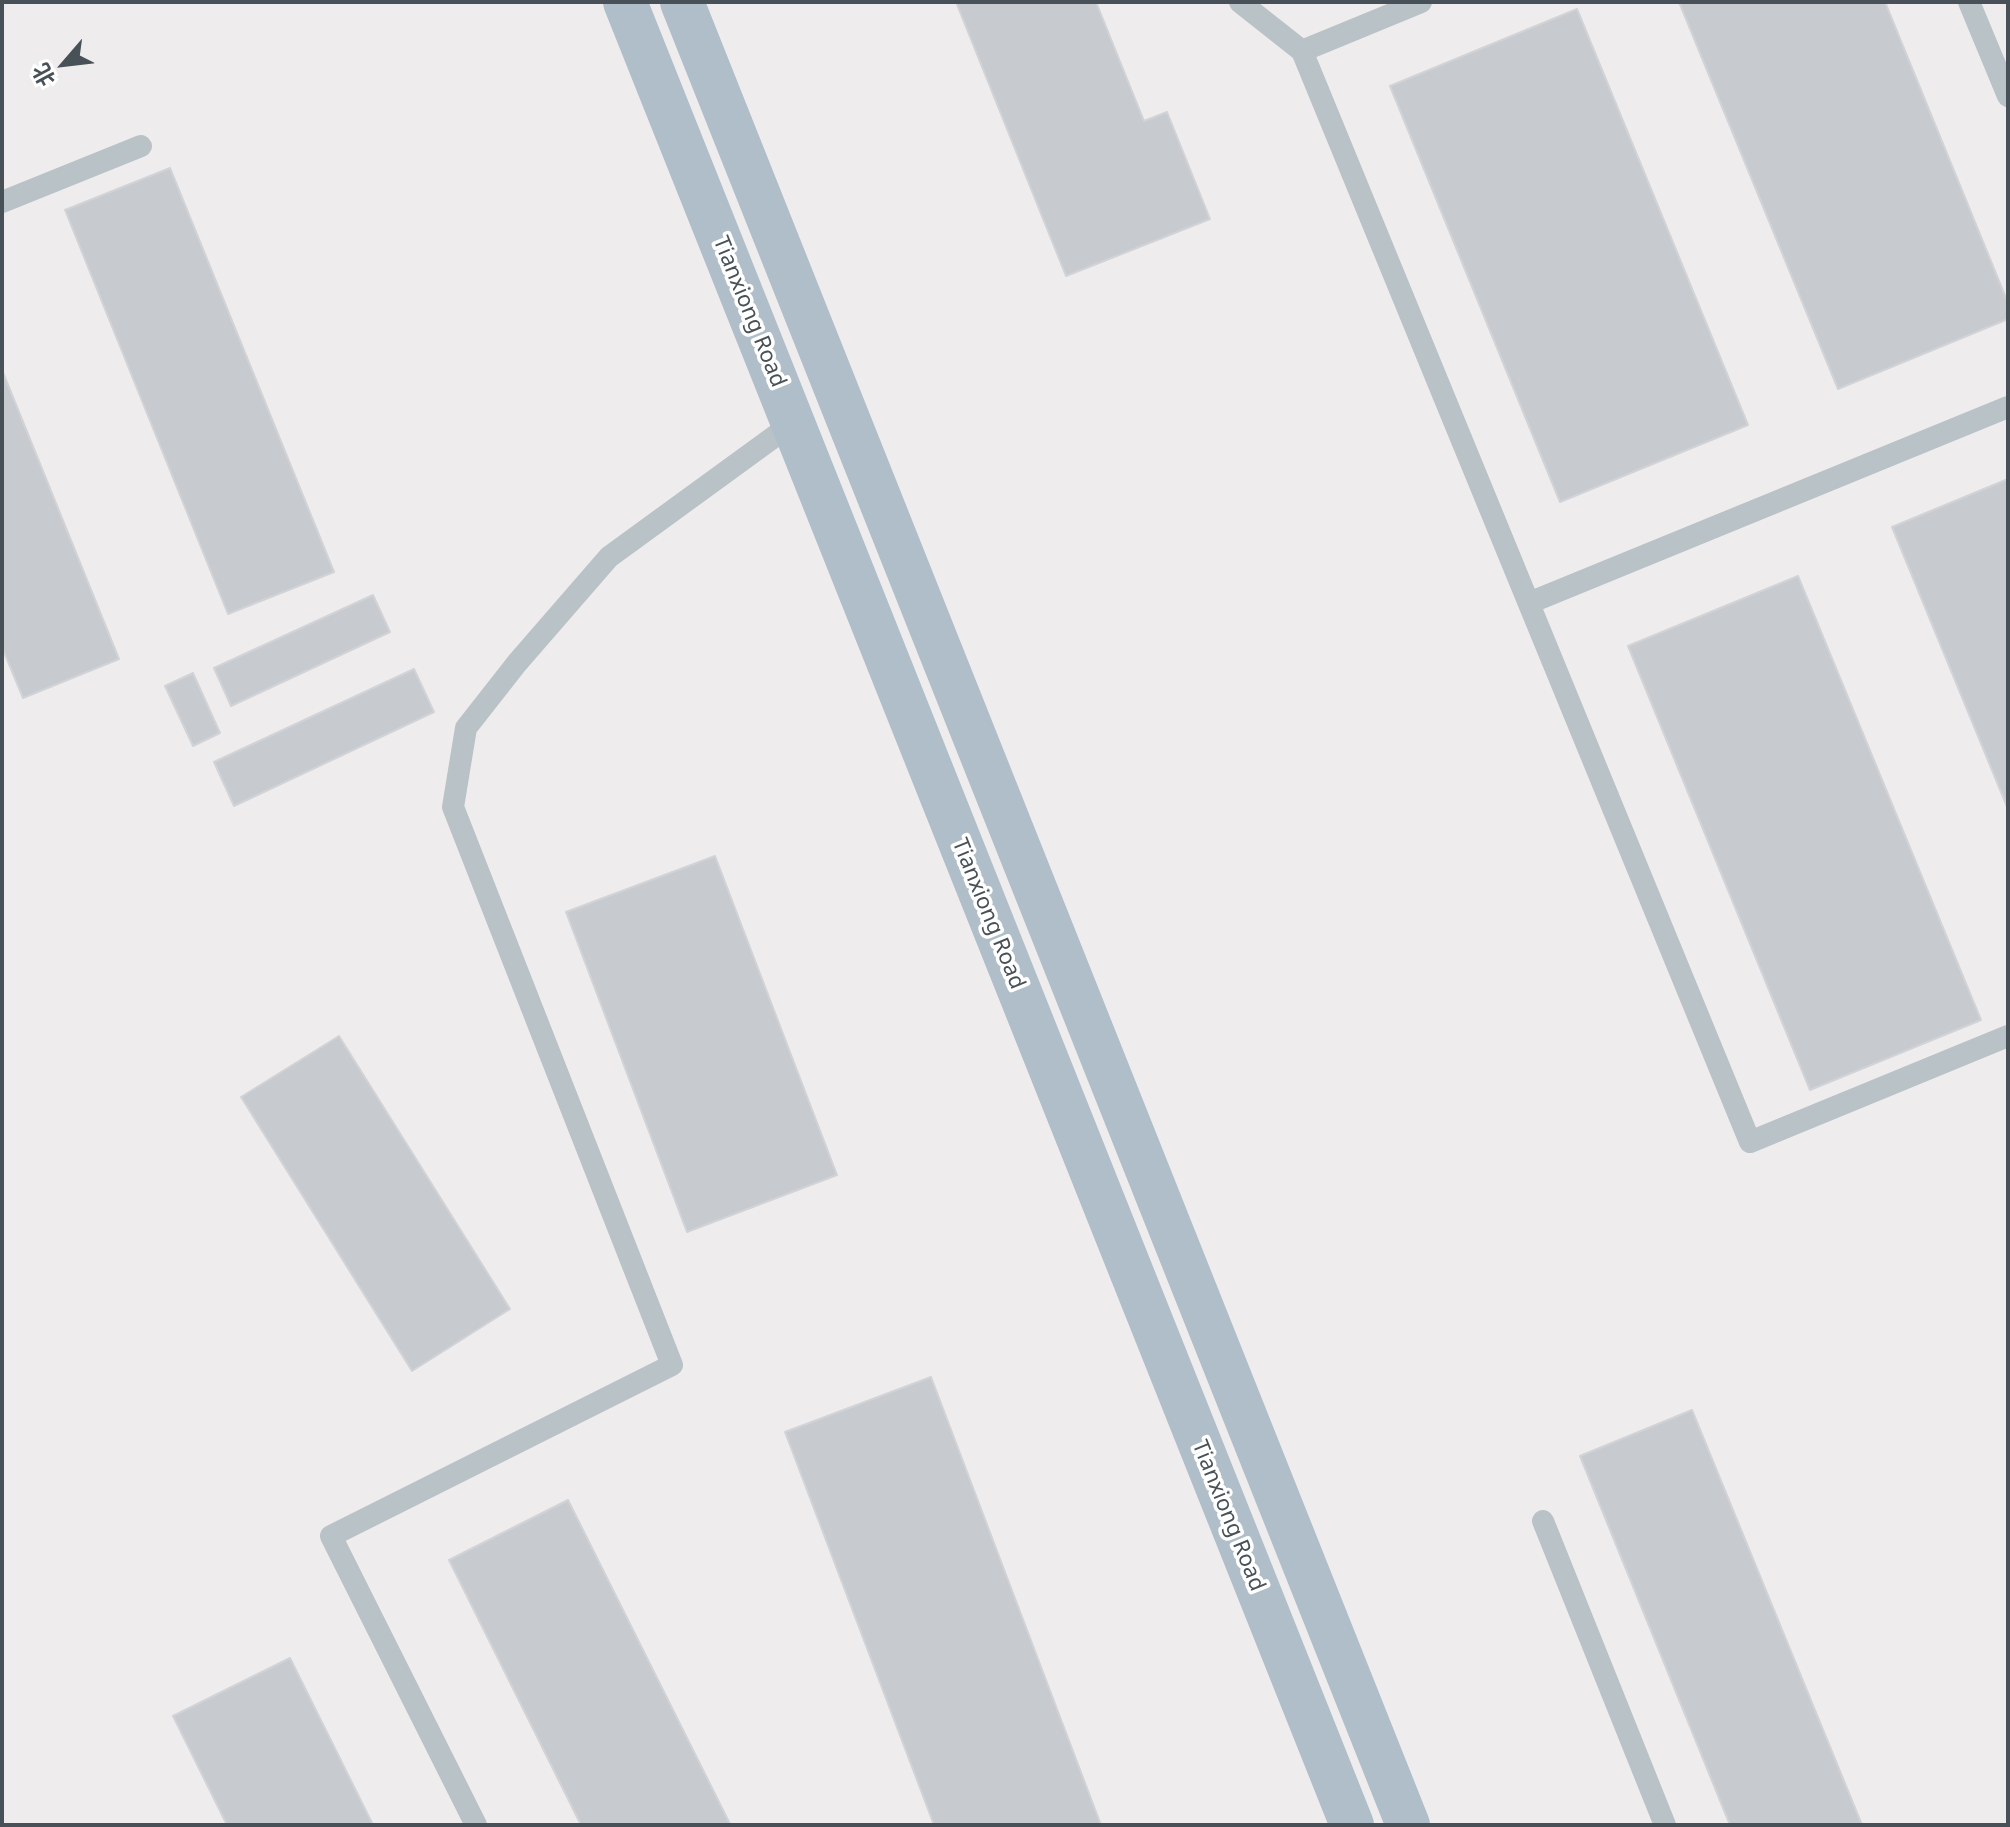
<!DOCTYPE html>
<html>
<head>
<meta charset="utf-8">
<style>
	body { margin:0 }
	#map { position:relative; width:2010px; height:1827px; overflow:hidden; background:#efeced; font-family:"Noto Sans","Noto Sans SC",sans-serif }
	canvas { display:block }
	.frame { position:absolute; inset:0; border:4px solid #475157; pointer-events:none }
	.north { position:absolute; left:24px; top:24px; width:80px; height:80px; -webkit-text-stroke:6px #fff; paint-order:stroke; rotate:242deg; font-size:22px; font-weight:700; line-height:32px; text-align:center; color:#475157 }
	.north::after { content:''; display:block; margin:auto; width:28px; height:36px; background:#475157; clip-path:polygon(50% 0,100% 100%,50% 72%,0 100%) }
</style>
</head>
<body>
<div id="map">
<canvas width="2010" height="1827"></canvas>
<div class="frame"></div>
<div class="north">北</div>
</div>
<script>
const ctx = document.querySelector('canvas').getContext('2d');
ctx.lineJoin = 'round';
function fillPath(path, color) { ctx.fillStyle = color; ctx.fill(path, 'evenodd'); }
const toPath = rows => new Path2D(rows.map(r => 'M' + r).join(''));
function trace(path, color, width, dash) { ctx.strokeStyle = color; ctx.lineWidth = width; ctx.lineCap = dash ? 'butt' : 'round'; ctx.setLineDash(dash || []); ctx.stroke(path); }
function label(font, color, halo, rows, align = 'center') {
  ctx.font = font + ' "Noto Sans",sans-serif'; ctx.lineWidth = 7; ctx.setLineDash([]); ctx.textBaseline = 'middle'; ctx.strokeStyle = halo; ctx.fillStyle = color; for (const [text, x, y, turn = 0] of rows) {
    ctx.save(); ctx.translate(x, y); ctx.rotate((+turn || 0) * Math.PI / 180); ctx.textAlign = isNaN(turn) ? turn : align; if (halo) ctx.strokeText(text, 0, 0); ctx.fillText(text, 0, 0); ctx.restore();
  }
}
const building = toPath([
	[956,2,1096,2,1144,121,1167,112,1210,219,1066,276,956,2],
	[1679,2,1885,2,2008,303,2008,319,1838,389,1679,2],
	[1577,9,1748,425,1560,502,1390,86,1577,9],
	[170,168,334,572,228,614,65,210,170,168],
	[2,370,119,659,23,698,2,647,2,370],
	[2008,479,2008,809,1892,527,2008,479],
	[1798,576,1981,1020,1810,1090,1628,646,1798,576],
	[373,595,390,632,231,706,214,668,373,595],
	[414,669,434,712,234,806,214,762,414,669],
	[193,673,220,733,193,746,165,686,193,673],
	[715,856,837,1175,687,1232,566,912,715,856],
	[339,1036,510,1309,412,1371,241,1097,339,1036],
	[931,1377,1101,1825,934,1825,785,1432,931,1377],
	[1692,1410,1862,1825,1730,1825,1580,1456,1692,1410],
	[568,1500,730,1824,581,1825,449,1560,568,1500],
	[290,1658,373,1825,227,1825,173,1716,290,1658]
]);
fillPath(building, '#c7cacf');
trace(building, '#d1d3d7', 2);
trace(toPath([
	[1240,2,1302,51],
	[1421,2,1302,51,1750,1142,2008,1036],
	[1969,2,2008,96],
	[2,202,141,146],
	[1529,603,2008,407],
	[1543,1521,1665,1825],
	[476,1825,331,1536,672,1365,453,807,466,728,517,663,609,557,793,423]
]), '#b9c2c7', 22);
trace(toPath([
	[625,2,1352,1825],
	[682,2,1408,1825]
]), '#afbec8', 44);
label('22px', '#475157', '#fff', [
	["Tianxiong Road",749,312,68],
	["Tianxiong Road",988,914,68],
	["Tianxiong Road",1228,1516,68]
]);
</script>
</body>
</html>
